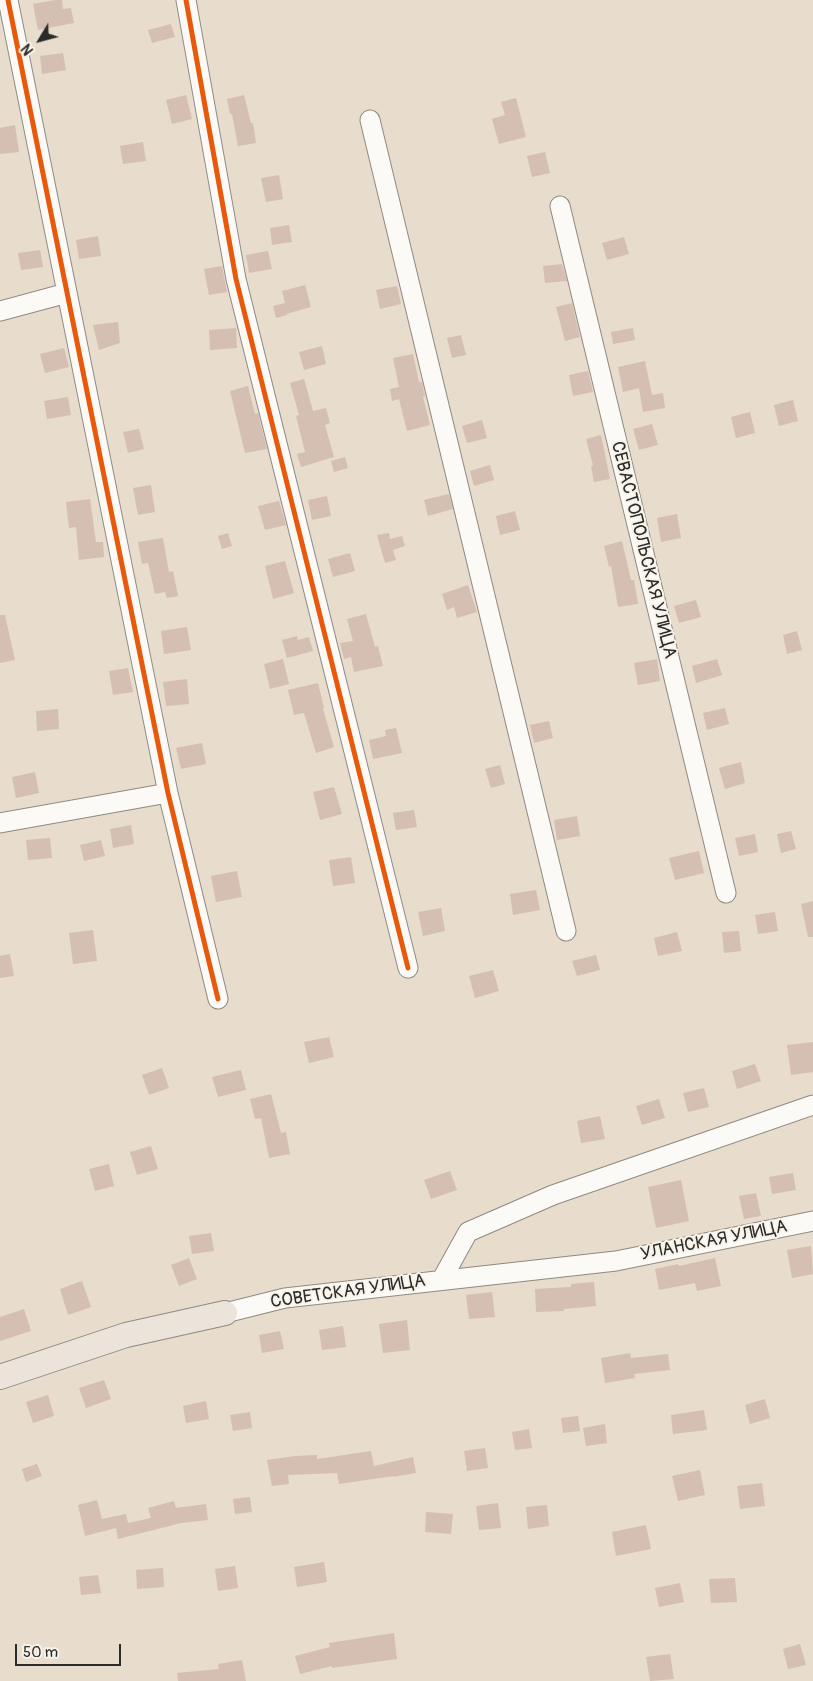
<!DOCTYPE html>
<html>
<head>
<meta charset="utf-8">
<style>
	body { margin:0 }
	#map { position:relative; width:813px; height:1681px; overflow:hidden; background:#e8dccc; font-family:Pangolin,sans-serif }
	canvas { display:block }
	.north { position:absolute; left:15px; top:15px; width:50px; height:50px; -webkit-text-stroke:4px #f7f3e8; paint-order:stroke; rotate:233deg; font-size:14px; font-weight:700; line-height:20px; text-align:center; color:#2b2b2b }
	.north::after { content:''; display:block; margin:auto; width:18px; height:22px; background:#2b2b2b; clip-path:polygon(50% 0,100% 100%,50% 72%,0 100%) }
	.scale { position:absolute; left:15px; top:1644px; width:106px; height:22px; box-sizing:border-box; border:2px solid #2b2b2b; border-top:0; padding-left:6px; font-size:15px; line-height:18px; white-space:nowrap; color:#2b2b2b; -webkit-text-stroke:4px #f7f3e8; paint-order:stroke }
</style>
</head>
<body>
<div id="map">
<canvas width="813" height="1681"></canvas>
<div class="north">N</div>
<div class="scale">50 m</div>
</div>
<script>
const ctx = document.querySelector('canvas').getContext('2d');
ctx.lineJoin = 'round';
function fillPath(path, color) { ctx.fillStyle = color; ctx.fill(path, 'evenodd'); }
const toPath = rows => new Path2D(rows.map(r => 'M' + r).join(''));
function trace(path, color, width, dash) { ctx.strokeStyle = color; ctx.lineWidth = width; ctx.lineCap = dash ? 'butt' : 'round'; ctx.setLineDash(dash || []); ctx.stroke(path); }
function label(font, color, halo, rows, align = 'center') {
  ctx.font = font + ' Pangolin,sans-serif'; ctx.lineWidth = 4; ctx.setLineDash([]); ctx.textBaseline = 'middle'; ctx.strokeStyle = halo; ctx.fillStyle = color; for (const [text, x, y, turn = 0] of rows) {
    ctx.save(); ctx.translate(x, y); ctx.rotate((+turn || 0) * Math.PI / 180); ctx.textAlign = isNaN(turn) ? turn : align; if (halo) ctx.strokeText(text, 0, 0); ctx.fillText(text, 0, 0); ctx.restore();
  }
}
fillPath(toPath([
	[55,0,62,0,63,9,71,8,74,23,38,30,33,4],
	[171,24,175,37,152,43,148,30],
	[63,53,66,70,42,74,40,56],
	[186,95,192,119,172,124,166,100],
	[244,95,251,123,253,123,256,143,238,146,232,114,230,114,227,99],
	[516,98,526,137,499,144,492,119,505,115,501,102],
	[15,125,19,152,0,154,0,128],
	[143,142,146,161,123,164,120,146],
	[545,152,550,173,532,177,527,156],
	[279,175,283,199,266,202,261,178],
	[289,225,292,242,272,245,270,228],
	[98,236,101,256,79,259,76,240],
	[624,237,629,254,607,260,602,243],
	[40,250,43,267,21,270,18,253],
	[268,251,272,269,249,273,246,255],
	[562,264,567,281,545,283,543,266],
	[222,266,227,292,209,295,204,269],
	[305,285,311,307,286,314,287,315,276,318,273,306,285,303,282,291],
	[397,286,401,304,380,309,376,290],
	[572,303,580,337,565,341,556,307],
	[118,322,120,343,99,350,93,325],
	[236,328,237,348,210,350,209,330],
	[633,328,635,340,613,344,611,332],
	[461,335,466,355,452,358,447,338],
	[322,346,326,364,304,370,299,352],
	[64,348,69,367,45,373,40,354],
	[413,354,419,382,422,382,425,396,423,397,430,425,407,431,399,399,392,401,390,389,399,387,393,358],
	[645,361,652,395,663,393,665,408,643,412,639,388,623,392,618,367],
	[588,371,593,392,573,396,569,375],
	[304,379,313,411,326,408,330,423,325,425,334,457,301,467,297,454,305,452,296,416,299,415,290,383],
	[248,386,255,414,258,413,267,449,245,453,230,391],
	[68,397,71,415,47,419,44,401],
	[793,400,798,421,779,426,774,405],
	[750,412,755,433,736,438,731,417],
	[482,420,487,438,467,443,462,426],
	[652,424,658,445,639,450,633,429],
	[139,429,144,449,128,453,123,432],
	[601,435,610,479,594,482,591,466,593,465,586,439],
	[345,457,348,468,334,472,331,461],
	[490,465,494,480,474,486,470,471],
	[151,485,155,512,138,515,133,488],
	[449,494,453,509,428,516,424,500],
	[327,496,331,516,312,520,308,500],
	[90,499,96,542,103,542,104,557,79,560,76,527,69,528,66,502],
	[279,501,286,525,265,530,258,506],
	[515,511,520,530,500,535,496,516],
	[677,514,681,538,661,542,657,518],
	[228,533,232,546,222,549,218,536],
	[389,533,390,539,402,536,405,546,393,550,396,560,385,563,377,535],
	[163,538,169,572,173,571,178,596,167,598,165,592,155,594,148,563,142,564,138,542],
	[622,541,631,580,634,580,638,604,618,607,611,566,609,567,604,546],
	[350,553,355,571,333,577,328,559],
	[285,561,294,593,273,599,265,566],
	[468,585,477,612,457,618,454,607,447,610,442,594],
	[696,600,701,617,679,623,674,606],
	[366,614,375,647,378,646,383,666,354,672,351,657,344,659,340,643,353,641,347,619],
	[0,615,5,615,15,660,0,663],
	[187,627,191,650,164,654,161,631],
	[797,631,802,650,787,654,783,635],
	[297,636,298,640,309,637,313,651,287,658,282,640],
	[283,659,289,684,270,689,264,664],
	[657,659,660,681,638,685,634,663],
	[717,659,722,675,696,683,692,666],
	[128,668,133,692,113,695,109,671],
	[187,679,189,704,166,706,163,682],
	[318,683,324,708,323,709,334,747,316,753,304,713,294,715,288,690],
	[725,708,729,724,707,730,703,713],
	[58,709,59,729,37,731,36,711],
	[549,721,553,738,534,743,530,725],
	[396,728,402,753,373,759,369,740,386,736,385,730],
	[202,743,206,764,181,769,176,748],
	[741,762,745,783,725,789,719,768],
	[500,765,505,784,491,788,485,769],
	[35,772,39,793,16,798,12,777],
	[334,787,342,814,320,820,313,792],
	[414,810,417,827,396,830,393,813],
	[577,816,580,836,557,840,554,820],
	[131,825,134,844,113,848,110,829],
	[791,831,796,849,781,853,777,834],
	[755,834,758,852,739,856,735,838],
	[50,838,52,858,28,860,26,840],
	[101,840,105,856,84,861,80,845],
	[699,851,704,873,675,880,669,858],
	[351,857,355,883,333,886,329,860],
	[237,871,242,897,216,902,211,876],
	[536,890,540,910,513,915,510,894],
	[813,901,813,937,808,937,801,904],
	[441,908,445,931,423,936,418,912],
	[775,912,778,931,758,934,755,915],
	[93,930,97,961,73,964,69,933],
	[739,931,741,951,724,953,722,932],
	[677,932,682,951,658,956,654,938],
	[10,954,14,976,0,978,0,956],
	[596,955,600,970,577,976,572,961],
	[493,970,499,991,475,998,469,976],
	[329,1037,334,1057,309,1063,304,1042],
	[813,1042,813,1072,791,1075,787,1045],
	[755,1064,761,1081,737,1089,732,1071],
	[162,1068,169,1088,149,1095,142,1075],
	[241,1070,246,1090,218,1097,212,1077],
	[704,1088,709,1107,688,1112,683,1093],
	[271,1094,281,1133,286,1132,290,1154,269,1158,261,1118,255,1119,250,1099],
	[659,1099,665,1118,642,1125,636,1106],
	[600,1116,605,1139,581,1143,577,1121],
	[151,1146,158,1169,137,1175,130,1152],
	[109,1164,114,1186,95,1191,89,1169],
	[450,1171,457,1190,431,1199,424,1180],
	[793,1173,796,1190,772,1194,769,1177],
	[681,1180,689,1221,656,1228,648,1187],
	[756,1193,761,1216,744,1219,739,1196],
	[211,1233,214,1251,192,1254,189,1236],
	[811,1246,813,1274,792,1278,787,1250],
	[189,1258,197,1279,179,1286,171,1265],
	[715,1258,721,1286,697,1291,695,1283,659,1290,655,1269,678,1264,679,1266],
	[82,1281,91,1307,68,1315,60,1289],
	[594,1282,596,1306,564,1309,564,1311,536,1312,535,1289,571,1287,571,1284],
	[492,1292,495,1317,469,1319,466,1295],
	[24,1309,31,1331,0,1341,0,1317],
	[407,1320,410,1350,383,1353,379,1324],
	[343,1326,346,1347,322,1350,319,1330],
	[280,1331,284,1349,262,1353,259,1335],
	[630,1353,631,1358,668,1354,670,1370,634,1374,635,1378,605,1383,601,1358],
	[104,1380,111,1399,86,1408,79,1388],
	[48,1395,54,1416,33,1423,26,1402],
	[765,1399,770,1418,750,1424,745,1405],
	[206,1401,209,1419,186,1423,183,1406],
	[704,1410,707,1430,673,1434,671,1415],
	[250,1412,252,1428,233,1431,230,1415],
	[578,1416,580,1431,563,1433,561,1418],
	[605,1424,607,1443,586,1446,583,1428],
	[529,1429,532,1448,515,1450,512,1432],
	[485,1448,488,1468,467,1471,464,1451],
	[371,1451,374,1466,413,1457,416,1473,393,1477,393,1476,339,1484,337,1473,288,1475,289,1484,272,1486,267,1460,295,1456,317,1455,317,1459],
	[37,1464,42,1476,26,1482,22,1469],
	[700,1470,705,1495,678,1501,672,1476],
	[762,1483,765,1506,740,1509,737,1486],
	[250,1497,252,1512,235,1514,233,1499],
	[97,1500,102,1519,126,1514,128,1523,151,1518,148,1508,174,1501,176,1508,206,1504,208,1520,181,1523,118,1539,116,1528,85,1536,78,1505],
	[498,1503,501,1528,479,1530,476,1506],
	[547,1505,549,1526,528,1529,526,1507],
	[426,1512,453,1514,451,1534,425,1532],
	[646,1525,651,1549,616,1556,612,1532],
	[324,1562,327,1582,297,1587,294,1567],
	[235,1566,238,1588,218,1591,215,1569],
	[163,1568,164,1587,137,1589,136,1570],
	[98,1575,101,1593,81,1595,79,1577],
	[735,1578,737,1602,711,1603,709,1579],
	[680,1583,684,1602,659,1607,655,1588],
	[394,1633,397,1659,332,1668,332,1666,300,1674,295,1656,330,1647,329,1643],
	[800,1644,806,1665,788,1669,783,1649],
	[670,1654,674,1679,650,1681,646,1657],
	[242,1660,246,1681,178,1681,177,1673,219,1669,218,1664]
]), '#d4bfb2');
const minor = toPath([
	[8,0,168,793,218,999],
	[186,0,236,279,408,968],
	[370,120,566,931],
	[560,206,726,893],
	[0,311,67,293],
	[0,823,168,793],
	[442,1279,468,1232,553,1195,813,1105],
	[225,1313,285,1298,616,1261,813,1221]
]);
const major = toPath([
	[0,1377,126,1335,225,1313]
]);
trace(minor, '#8f8981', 21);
trace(major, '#8f8981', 26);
trace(minor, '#fcfaf7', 19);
trace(major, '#ece4db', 24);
trace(toPath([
	[8,0,168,793,218,999],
	[186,0,236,279,408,968]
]), '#e8590c', 5);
label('18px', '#2b2b2b', '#f7f3e8', [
	["СЕВАСТОПОЛЬСКАЯ УЛИЦА",643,550,76],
	["УЛАНСКАЯ УЛИЦА",714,1241,-11],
	["СОВЕТСКАЯ УЛИЦА",348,1292,-8]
]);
</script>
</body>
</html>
